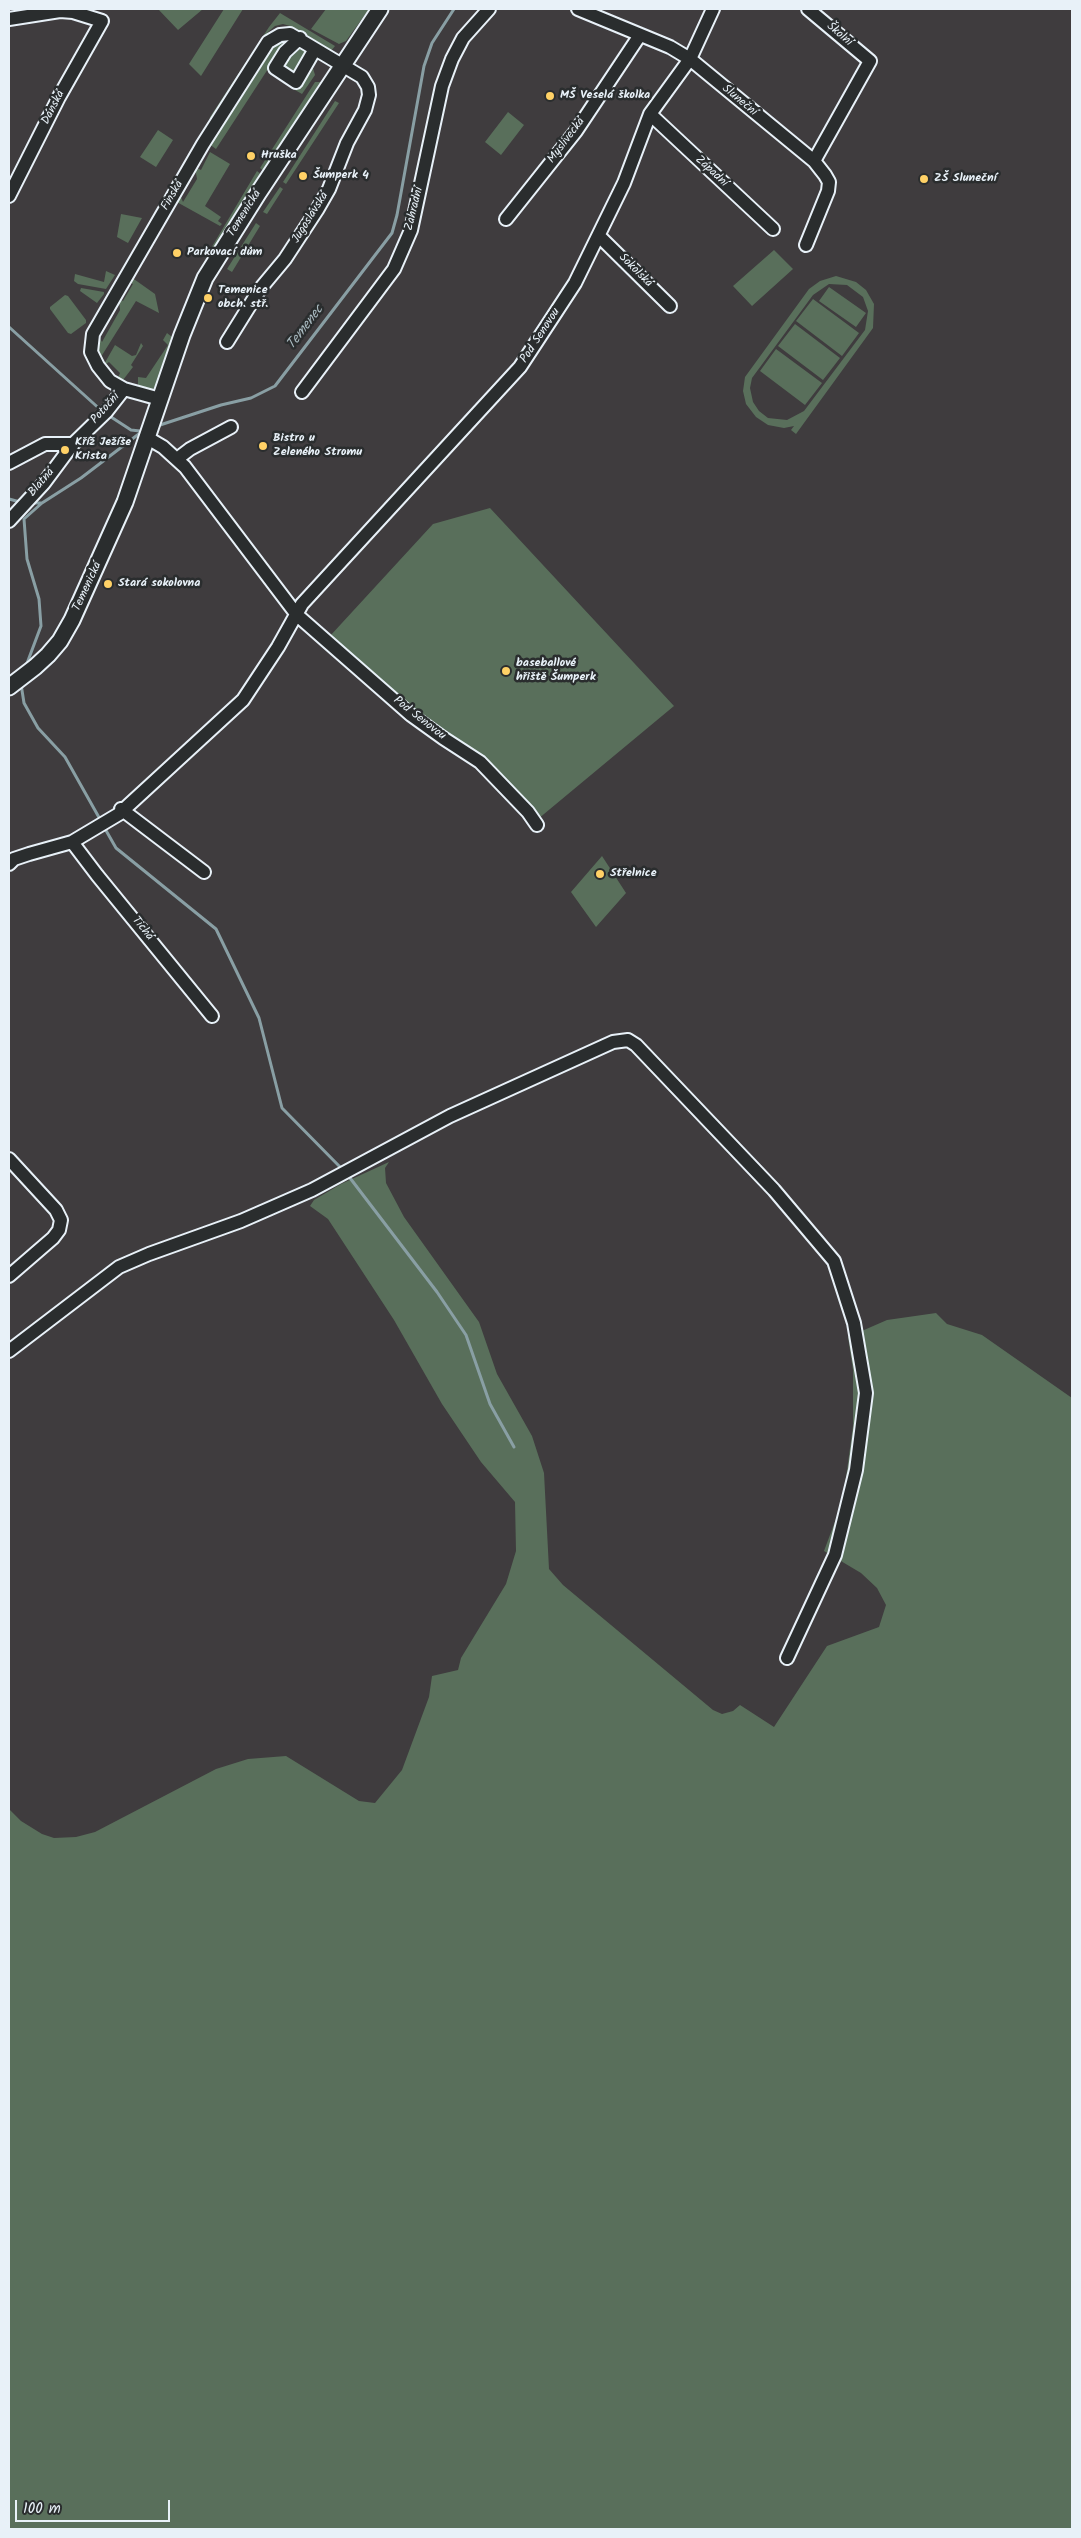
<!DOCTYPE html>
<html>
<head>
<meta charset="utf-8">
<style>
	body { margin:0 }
	#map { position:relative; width:1081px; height:2538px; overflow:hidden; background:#3f3c3e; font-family:Kalam,sans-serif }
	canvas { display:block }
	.frame { position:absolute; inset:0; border:10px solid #e8f1f8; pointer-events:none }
	.scale { position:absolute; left:15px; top:2500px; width:155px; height:22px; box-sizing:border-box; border:2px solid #e8f1f8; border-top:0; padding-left:6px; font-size:15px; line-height:18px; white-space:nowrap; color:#e8f1f8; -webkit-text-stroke:4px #2a2d2e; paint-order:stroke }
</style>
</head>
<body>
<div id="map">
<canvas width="1081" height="2538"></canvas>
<div class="frame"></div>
<div class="scale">100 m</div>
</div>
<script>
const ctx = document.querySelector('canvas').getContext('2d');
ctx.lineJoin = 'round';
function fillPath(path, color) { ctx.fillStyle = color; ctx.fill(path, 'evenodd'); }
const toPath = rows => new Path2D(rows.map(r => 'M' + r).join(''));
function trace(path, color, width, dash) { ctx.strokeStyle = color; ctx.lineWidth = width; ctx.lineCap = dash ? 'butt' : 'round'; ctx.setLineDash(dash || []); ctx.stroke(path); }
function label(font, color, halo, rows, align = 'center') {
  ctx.font = font + ' Kalam,sans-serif'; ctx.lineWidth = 5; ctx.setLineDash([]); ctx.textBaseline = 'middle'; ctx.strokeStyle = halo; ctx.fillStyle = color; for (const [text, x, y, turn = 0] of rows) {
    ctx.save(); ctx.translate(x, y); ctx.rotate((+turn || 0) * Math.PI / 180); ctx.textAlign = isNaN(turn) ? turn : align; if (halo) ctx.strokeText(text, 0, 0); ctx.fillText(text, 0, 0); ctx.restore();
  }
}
fillPath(toPath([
	[158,9,203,9,178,30],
	[224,9,243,9,201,76,189,64],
	[326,9,369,9,346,41,339,44,311,29],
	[280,13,335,46,331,51,290,26,283,24,275,26,268,32,208,128,210,117,269,27],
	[285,39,293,39,284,46,266,72,216,149,209,144,274,43],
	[298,45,310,53,296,77,279,67],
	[312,65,315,75,302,94,295,90],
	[315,82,321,82,265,172,260,168],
	[335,101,339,103,286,184,283,182],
	[508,112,524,125,501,155,485,142],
	[158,130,173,140,156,167,140,157],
	[210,152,230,164,205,206,221,217,218,221,222,224,220,226,175,201,180,195,183,202,197,179,195,167,201,170],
	[257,171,262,175,231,225,204,260],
	[280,187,283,189,267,214,263,212],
	[121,214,142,218,128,243,117,237],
	[256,223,260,226,232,272,227,269],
	[774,250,793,269,752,306,733,286],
	[106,271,115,275,106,289,78,284,74,281,75,274,104,282],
	[836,276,856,282,866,290,874,304,873,328,796,434,791,430,794,426,784,428,768,425,756,417,746,404,743,391,745,377,809,289,820,281],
	[829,284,847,285,863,297,868,311,865,330,804,411,787,420,768,418,759,411,753,402,750,388,752,378,813,295],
	[131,277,155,294,159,313,136,301,99,360,96,352,98,335,102,342,120,310,119,299,123,301,133,284,129,282],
	[829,287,866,313,856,327,819,301],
	[81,288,104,292,104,294,97,303,80,291],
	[65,295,68,296,86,320,86,323,71,334,68,333,50,309,50,307],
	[813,299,859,333,842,356,796,321],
	[795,324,840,358,823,380,778,346],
	[167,333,172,337,155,388,149,390,142,389,138,385,138,377,146,378,168,345,163,340],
	[141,343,143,346,131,365,133,367,123,380,117,380,120,373,109,362,103,366,115,345,132,356,136,355],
	[776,349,822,383,805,405,760,371],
	[490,508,674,706,538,819,478,752,430,722,330,636,433,524],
	[602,856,626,893,596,927,571,892],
	[389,1162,385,1168,386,1183,404,1217,479,1322,497,1374,532,1436,544,1473,549,1569,563,1585,713,1710,722,1714,733,1711,740,1705,774,1727,827,1646,879,1627,886,1605,877,1588,861,1573,824,1551,843,1500,853,1426,853,1370,848,1337,887,1320,936,1313,947,1324,982,1335,1072,1398,1072,2529,9,2529,9,1809,21,1821,42,1834,54,1838,76,1837,95,1832,216,1769,248,1759,286,1756,359,1801,375,1803,402,1770,429,1697,432,1676,458,1670,461,1658,506,1584,516,1551,515,1502,481,1462,442,1404,394,1320,328,1219,310,1206,314,1200,341,1184]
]), '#596f5b');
trace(toPath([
	[9,327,103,412],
	[108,415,131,430,140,431],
	[157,426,221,405,251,398,275,386,392,233,397,215,424,66,432,43,454,9],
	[9,499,20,502],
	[32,503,42,503,81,478,144,430],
	[26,666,41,626,39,599,27,559,24,519,42,503],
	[21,684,24,703,38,728,65,757,101,821],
	[104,827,116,848,216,929,259,1018,282,1108,343,1170],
	[347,1174,437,1292,466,1335,490,1404,514,1447]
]), '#899fa4', 3);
const minor = toPath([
	[578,9,670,47,690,59,814,161,825,175,829,182,828,191,806,245],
	[808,9,870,61,814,161],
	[9,19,60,11,73,12,102,21,59,97,9,196],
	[300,38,285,52,275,68,296,82,315,49],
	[650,114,773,229],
	[506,219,576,131,640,35],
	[599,236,670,306],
	[302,392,394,269,411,230,442,86,452,59,463,38,489,9],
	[160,399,124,389,110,381,98,366,91,352,93,334,203,144,268,42,280,35,290,34,362,77,368,87,369,95,365,110,347,143,329,189,317,210,285,259,260,289,227,342],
	[146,437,163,447,185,467,297,615,411,715,443,738,480,762,528,812,537,825],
	[177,459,190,449,231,427],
	[9,463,45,444,73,444,106,412,124,389],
	[9,521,44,483,73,444],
	[121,809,204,872],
	[72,842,97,875,212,1016],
	[9,864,14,859,29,854,72,842,119,814,243,700,278,647,302,604,520,367,575,283,624,183,650,114,690,59,713,9],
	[9,1159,56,1210,61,1220,59,1230,53,1238,9,1276],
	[9,1351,119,1267,149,1254,241,1221,312,1190,450,1116,613,1042,628,1040,636,1045,774,1190,834,1261,854,1323,866,1393,856,1470,835,1555,787,1658]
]);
const tertiary = toPath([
	[9,687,35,667,48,655,60,641,72,620,125,502,182,335,205,278,259,192,380,9]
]);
trace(minor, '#e8f1f8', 16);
trace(tertiary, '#e8f1f8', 19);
trace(minor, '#2a2d2e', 12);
trace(tertiary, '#2a2d2e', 15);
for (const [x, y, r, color] of [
	[550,96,5,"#ffd166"],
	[251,156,5,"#ffd166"],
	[303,176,5,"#ffd166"],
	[924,179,5,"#ffd166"],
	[177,253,5,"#ffd166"],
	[208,298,5,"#ffd166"],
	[263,446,5,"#ffd166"],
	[65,450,5,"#ffd166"],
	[108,584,5,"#ffd166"],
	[506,671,5,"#ffd166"],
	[600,874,5,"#ffd166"]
]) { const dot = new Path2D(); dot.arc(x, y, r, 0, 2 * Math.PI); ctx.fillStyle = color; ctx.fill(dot); trace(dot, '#2a2d2e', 2); }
label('12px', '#e8f1f8', '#2a2d2e', [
	["Školní",839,35,40],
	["Sluneční",739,101,40],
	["Dánská",54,108,-63],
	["Myslivecká",567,141,-53],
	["Západní",711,172,43],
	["Finská",173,196,-60],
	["Zahradní",415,209,-76],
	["Temenická",245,214,-58],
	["Jugoslávská",311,218,-58],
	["Sokolská",635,271,45],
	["Pod Senovou",541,336,-57],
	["Potoční",106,409,-48],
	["Blatná",42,483,-49],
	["Temenická",88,587,-65],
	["Pod Senovou",419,719,38],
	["Tichá",142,929,51]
]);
label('bold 12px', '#e8f1f8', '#2a2d2e', [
	["MŠ Veselá školka",560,96],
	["Hruška",261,156],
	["Šumperk 4",313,176],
	["ZŠ Sluneční",934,179],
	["Parkovací dům",187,253],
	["Temenice",218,291],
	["obch. stř.",218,305],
	["Bistro u",273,439],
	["Zeleného Stromu",273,453],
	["Kříž Ježíše",75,443],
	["Krista",75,457],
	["Stará sokolovna",118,584],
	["baseballové",516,664],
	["hřiště Šumperk",516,678],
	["Střelnice",610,874]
], 'left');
label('italic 14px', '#a9bac0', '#2a2d2e', [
	["Temenec",306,328,-53]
]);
</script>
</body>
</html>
